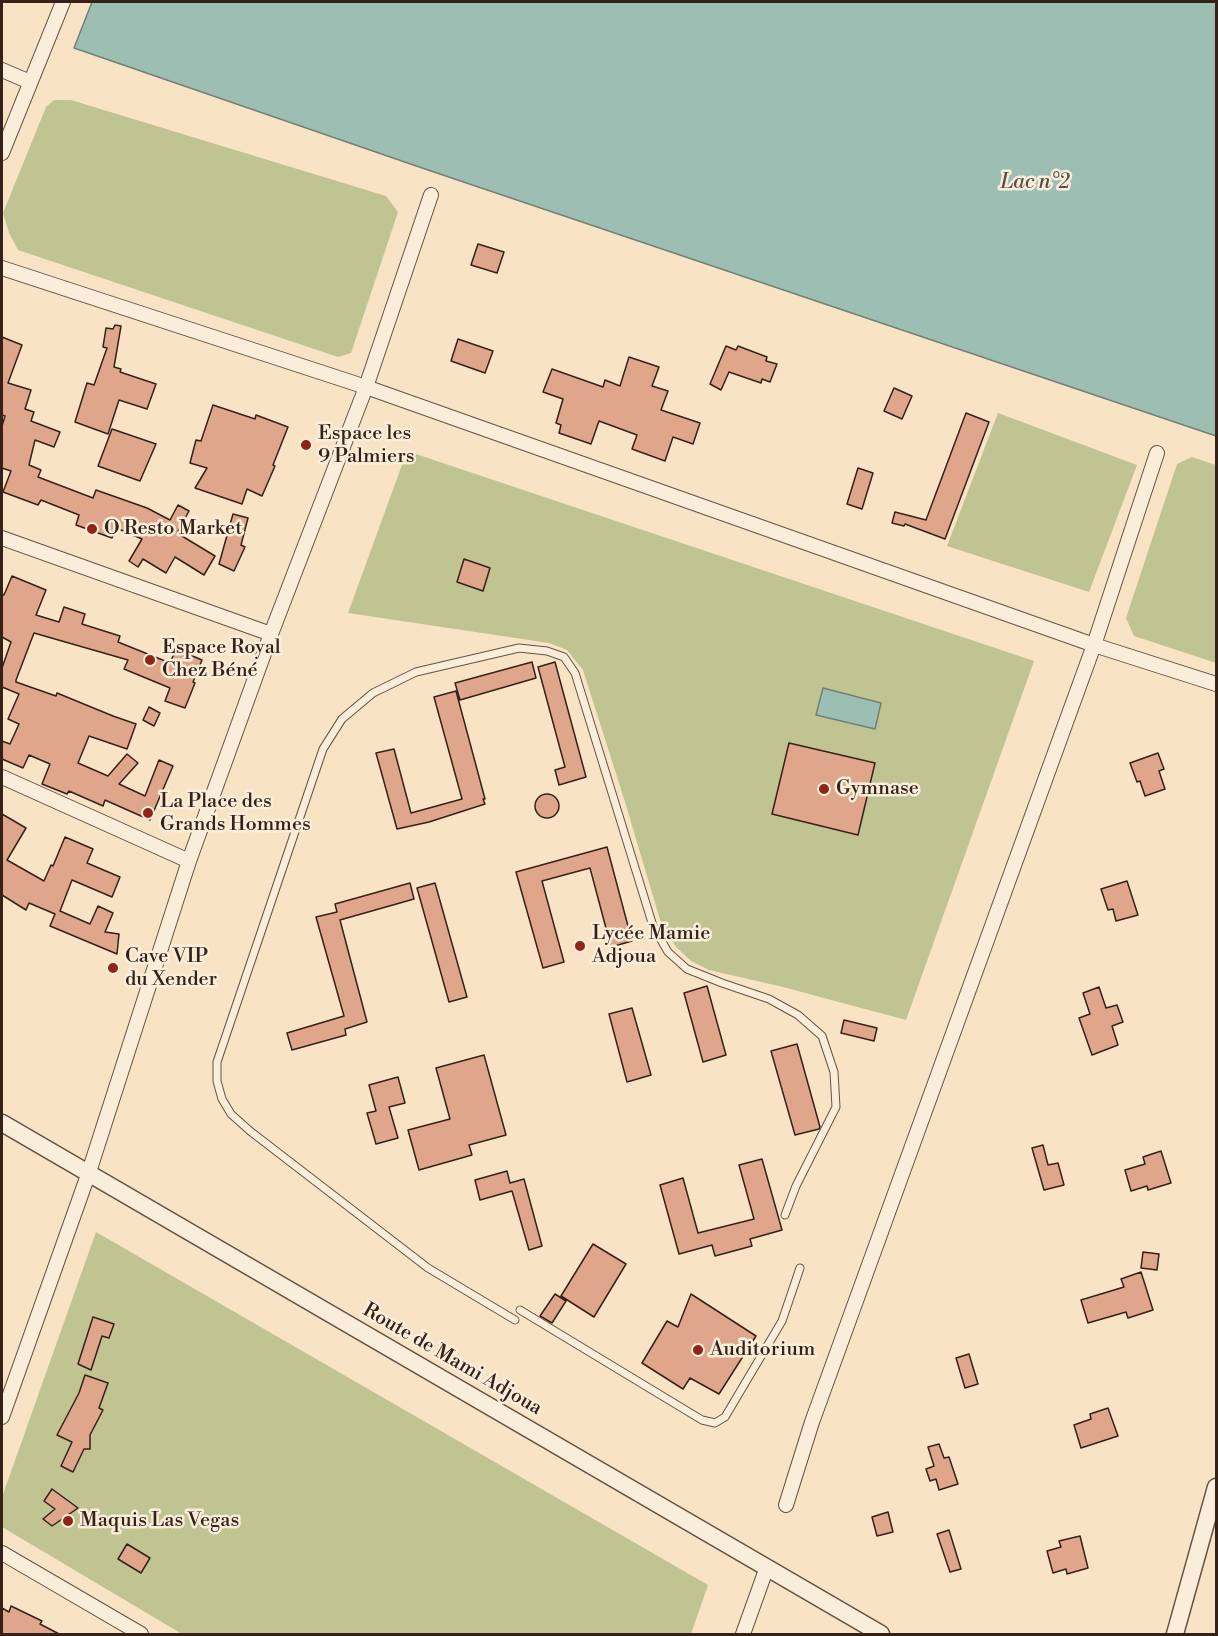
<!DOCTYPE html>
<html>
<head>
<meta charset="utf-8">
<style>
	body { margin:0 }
	#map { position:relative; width:1218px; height:1636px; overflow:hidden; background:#f8e4c5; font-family:"Libre Bodoni",serif }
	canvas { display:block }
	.frame { position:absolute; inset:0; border:3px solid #362119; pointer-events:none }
</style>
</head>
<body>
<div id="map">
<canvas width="1218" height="1636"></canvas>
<div class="frame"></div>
</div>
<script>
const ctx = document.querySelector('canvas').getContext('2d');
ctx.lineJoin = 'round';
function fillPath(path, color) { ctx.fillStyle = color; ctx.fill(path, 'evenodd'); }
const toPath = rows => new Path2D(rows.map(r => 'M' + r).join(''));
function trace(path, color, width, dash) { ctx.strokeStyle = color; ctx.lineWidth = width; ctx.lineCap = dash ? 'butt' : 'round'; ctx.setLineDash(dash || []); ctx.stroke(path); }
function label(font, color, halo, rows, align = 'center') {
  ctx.font = font + ' "Libre Bodoni",serif'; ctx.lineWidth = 5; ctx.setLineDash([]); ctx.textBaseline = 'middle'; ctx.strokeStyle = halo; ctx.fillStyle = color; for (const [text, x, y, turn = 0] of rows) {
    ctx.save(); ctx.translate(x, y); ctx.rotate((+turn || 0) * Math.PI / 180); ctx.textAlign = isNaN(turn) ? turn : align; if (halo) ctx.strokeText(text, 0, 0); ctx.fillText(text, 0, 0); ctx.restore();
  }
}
fillPath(toPath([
	[54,100,71,100,386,196,398,212,351,353,338,357,18,250,9,233,3,213,46,107],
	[998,413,1137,465,1089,592,947,546],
	[407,451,1034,661,906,1020,783,987,709,970,691,961,676,947,661,923,625,802,583,670,567,650,549,643,348,613],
	[1192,457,1216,465,1216,663,1134,636,1126,618,1177,464],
	[96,1232,708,1585,691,1634,182,1634,2,1527,2,1497]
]), '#c0c392');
const water = toPath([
	[92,2,1216,2,1216,436,428,170,74,48,92,2],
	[823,688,881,703,875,729,816,715,823,688]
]);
fillPath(water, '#9dbfb3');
trace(water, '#748075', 1.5);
const building = toPath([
	[478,244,504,252,497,273,471,265,478,244],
	[115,325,121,326,114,367,121,369,120,372,156,384,147,409,119,400,108,434,75,422,87,383,94,385,107,348,103,347,106,328,113,329,115,325],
	[2,337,22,345,8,383,31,390,25,409,34,412,31,421,60,432,54,447,35,440,29,465,41,470,38,477,93,498,96,490,147,508,170,520,178,505,189,511,177,533,215,556,204,575,175,557,166,573,143,559,138,567,129,561,142,539,116,528,112,538,76,525,79,515,41,500,38,505,3,492,11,471,2,468,2,426,5,416,2,415,2,337],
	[458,339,493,351,485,373,451,361,458,339],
	[726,346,736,350,738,346,767,357,766,361,777,364,770,382,762,379,761,383,729,372,721,390,710,384,726,346],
	[629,357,659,367,652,386,668,391,661,410,700,423,693,444,673,437,665,461,632,449,637,435,599,421,591,444,559,433,561,425,556,423,563,399,543,392,552,369,603,387,605,380,620,386,629,357],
	[894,388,912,396,902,419,884,411,894,388],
	[213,405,255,419,256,415,288,427,273,465,275,466,262,496,247,489,242,504,195,488,207,468,190,463,196,440,201,441,213,405],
	[966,413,989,422,945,539,905,524,904,526,892,523,895,512,926,520,966,413],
	[112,429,156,444,140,481,98,466,112,429],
	[858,468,873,473,862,509,847,504,858,468],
	[233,514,248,518,241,545,245,547,234,571,219,564,233,514],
	[464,559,490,568,483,591,457,582,464,559],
	[12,576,46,590,36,615,59,622,64,607,85,614,82,624,120,636,118,642,170,663,176,649,202,660,193,682,195,683,185,708,165,701,170,688,124,669,128,660,34,633,16,680,16,682,56,696,57,693,113,716,136,724,127,749,89,736,78,763,108,776,127,754,138,763,119,784,145,796,159,760,173,766,150,820,105,800,103,806,69,791,67,794,42,784,50,764,29,755,23,768,2,759,2,741,10,744,19,724,8,719,19,694,2,687,2,668,11,642,2,637,2,594,4,595,12,576],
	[532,662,536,678,460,700,455,683,532,662],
	[555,662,586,777,559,785,555,770,565,767,538,667,555,662],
	[456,691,485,799,483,799,485,804,429,822,397,829,376,753,394,749,411,813,462,799,434,697,456,691],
	[149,707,160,713,154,726,143,720,149,707],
	[789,743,875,763,858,835,772,814,789,743],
	[1158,753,1164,769,1159,771,1165,789,1145,796,1140,781,1137,782,1130,763,1158,753],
	'535 806a12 12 0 1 1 24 0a12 12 0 1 1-24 0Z',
	[2,814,26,828,7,860,44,881,51,865,53,866,65,837,93,849,87,863,120,877,112,897,72,880,60,911,90,924,98,906,113,913,105,932,119,934,117,954,50,926,55,914,29,903,26,910,2,895,2,814],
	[607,847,632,941,611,947,590,868,542,881,564,962,543,968,516,872,607,847],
	[1127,881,1138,915,1116,921,1113,909,1108,910,1101,889,1127,881],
	[410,883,414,899,340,920,367,1022,345,1029,346,1035,292,1050,287,1033,344,1016,316,917,337,912,335,904,410,883],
	[435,883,467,997,449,1002,417,888,435,883],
	[707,986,726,1055,703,1062,684,993,707,986],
	[1099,987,1106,1008,1117,1005,1123,1022,1112,1026,1118,1045,1092,1055,1079,1018,1090,1014,1083,993,1099,987],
	[632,1008,651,1075,627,1082,609,1014,632,1008],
	[844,1020,877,1028,874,1041,841,1033,844,1020],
	[797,1044,820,1127,819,1129,795,1135,771,1051,797,1044],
	[484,1055,506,1135,469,1145,472,1155,419,1170,408,1130,450,1119,436,1068,484,1055],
	[398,1077,405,1103,389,1107,398,1138,376,1144,367,1113,376,1111,369,1085,398,1077],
	[1043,1145,1048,1165,1058,1163,1064,1185,1044,1190,1032,1148,1043,1145],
	[1161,1151,1171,1183,1148,1190,1147,1186,1131,1191,1125,1170,1145,1164,1143,1157,1161,1151],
	[762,1159,782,1230,750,1239,752,1246,715,1256,712,1245,679,1254,660,1185,683,1178,698,1233,754,1219,739,1165,762,1159],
	[507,1171,510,1183,524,1179,542,1246,529,1250,512,1191,480,1200,475,1180,507,1171],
	[593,1244,626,1264,594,1317,561,1296,593,1244],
	[1143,1252,1159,1254,1157,1270,1141,1268,1143,1252],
	[1141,1272,1153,1310,1128,1318,1126,1312,1088,1323,1081,1300,1124,1287,1121,1279,1141,1272],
	[555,1294,566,1301,552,1323,540,1316,555,1294],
	[691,1294,756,1336,719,1394,690,1378,683,1389,642,1363,667,1321,678,1327,691,1294],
	[93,1317,114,1324,109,1338,102,1336,91,1370,78,1364,93,1317],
	[969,1354,978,1384,965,1388,956,1358,969,1354],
	[85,1375,108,1383,99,1408,103,1410,90,1435,90,1449,84,1449,73,1472,61,1466,72,1442,57,1435,79,1393,85,1375],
	[1108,1408,1118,1436,1081,1448,1074,1425,1091,1419,1090,1414,1108,1408],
	[939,1444,944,1458,949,1457,958,1484,939,1490,936,1479,930,1481,926,1469,934,1466,928,1447,939,1444],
	[52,1489,78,1508,52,1526,43,1519,55,1509,44,1501,52,1489],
	[888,1512,893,1532,877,1536,872,1517,888,1512],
	[949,1530,961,1569,950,1572,937,1534,949,1530],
	[1080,1536,1088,1568,1067,1574,1066,1569,1053,1573,1047,1551,1061,1547,1059,1541,1080,1536],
	[127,1544,150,1558,141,1573,118,1559,127,1544],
	[11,1606,42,1621,40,1624,61,1635,2,1635,2,1608,9,1612,11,1606]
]);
fillPath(building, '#dfa68c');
trace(building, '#362119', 1.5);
const service = toPath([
	[520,1310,702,1420,715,1423,725,1417,782,1321,800,1268],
	[515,1320,428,1268,250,1131,231,1114,222,1099,217,1081,217,1062,323,749,342,719,373,693,416,672,519,648,547,651,564,657,575,673,653,926,668,952,687,969,722,983,769,999,798,1015,822,1036,834,1072,836,1107,796,1186,785,1215]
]);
const minor = toPath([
	[2,70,30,82],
	[2,153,63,2],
	[2,268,366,387,1094,645,1216,684],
	[2,538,271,634],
	[2,777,189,861],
	[2,1417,88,1175,189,861,271,634,366,387,431,195],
	[786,1505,812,1422,1094,645,1157,453],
	[2,1553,141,1634],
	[743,1634,767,1567]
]);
const tertiary = toPath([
	[2,1123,881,1634],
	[1175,1634,1216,1487]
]);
trace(service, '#665244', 9);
trace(minor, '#665244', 16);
trace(tertiary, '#665244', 19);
trace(service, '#faedd9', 7);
trace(minor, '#faedd9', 14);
trace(tertiary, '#faedd9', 16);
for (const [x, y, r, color] of [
	[306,445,6,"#8f2418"],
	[92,529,6,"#8f2418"],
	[150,660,6,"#8f2418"],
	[824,789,6,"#8f2418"],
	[148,813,6,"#8f2418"],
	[580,946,6,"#8f2418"],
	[113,968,6,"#8f2418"],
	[698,1350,6,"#8f2418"],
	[68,1521,6,"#8f2418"]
]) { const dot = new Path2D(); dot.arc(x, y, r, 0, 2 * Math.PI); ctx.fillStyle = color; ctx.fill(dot); trace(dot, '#faedd9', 2); }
label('20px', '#362119', '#faedd9', [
	["Espace les",318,434],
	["9 Palmiers",318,457],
	["O Resto Market",104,529],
	["Espace Royal",162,648],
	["Chez Béné",162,671],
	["Gymnase",836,789],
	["La Place des",160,802],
	["Grands Hommes",160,825],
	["Lycée Mamie",592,934],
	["Adjoua",592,957],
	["Cave VIP",125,957],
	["du Xender",125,980],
	["Auditorium",710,1350],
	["Maquis Las Vegas",80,1521]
], 'left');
label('20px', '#362119', '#faedd9', [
	["Route de Mami Adjoua",452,1360,30]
]);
label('italic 21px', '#555047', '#faedd9', [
	["Lac n°2",1035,183]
]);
</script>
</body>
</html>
